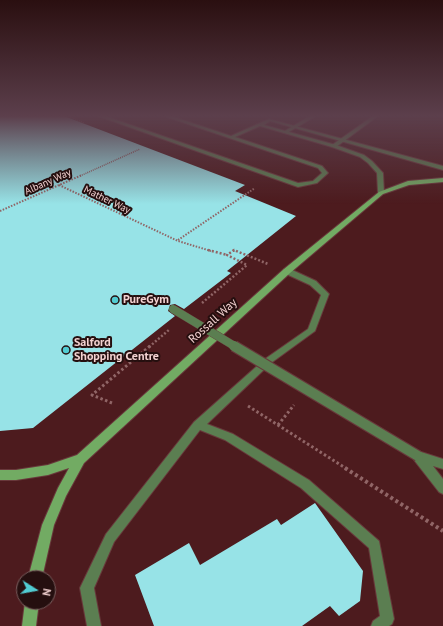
<!DOCTYPE html>
<html>
<head>
<meta charset="utf-8">
<style>
	body { margin:0 }
	#map { position:relative; width:443px; height:626px; overflow:hidden; background:#4d1b1e; font-family:"PT Sans",sans-serif }
	canvas { display:block }
	.north { position:absolute; left:16px; top:570px; width:40px; height:40px; box-sizing:border-box; background:#250f0f; border:1px solid #785d5d; border-radius:50%; rotate:101deg; font-size:11px; font-weight:700; line-height:16px; text-align:center; color:#f4d3d2 }
	.north::after { content:''; display:block; margin:auto; width:14px; height:18px; background:#51ccd2; clip-path:polygon(50% 0,100% 100%,50% 72%,0 100%) }
</style>
</head>
<body>
<div id="map">
<canvas width="443" height="626"></canvas>
<div class="north">N</div>
</div>
<script>
const ctx = document.querySelector('canvas').getContext('2d');
ctx.lineJoin = 'round';
function fillPath(path, color) { ctx.fillStyle = color; ctx.fill(path, 'evenodd'); }
const toPath = rows => new Path2D(rows.map(r => 'M' + r).join(''));
function trace(path, color, width, dash) { ctx.strokeStyle = color; ctx.lineWidth = width; ctx.lineCap = dash ? 'butt' : 'round'; ctx.setLineDash(dash || []); ctx.stroke(path); }
function label(font, color, halo, rows, align = 'center') {
  ctx.font = font + ' "PT Sans",sans-serif'; ctx.lineWidth = 4; ctx.setLineDash([]); ctx.textBaseline = 'middle'; ctx.strokeStyle = halo; ctx.fillStyle = color; for (const [text, x, y, turn = 0] of rows) {
    ctx.save(); ctx.translate(x, y); ctx.rotate((+turn || 0) * Math.PI / 180); ctx.textAlign = isNaN(turn) ? turn : align; if (halo) ctx.strokeText(text, 0, 0); ctx.fillText(text, 0, 0); ctx.restore();
  }
}
fillPath(toPath([
	[0,116,64,116,245,185,235,191,296,216,227,271,231,273,184,309,175,304,170,305,168,311,175,316,33,428,0,431],
	[315,503,363,571,360,601,339,616,330,606,302,626,154,626,135,575,189,543,200,565,277,519,281,525]
]), '#97e3e7');
const lane = toPath([
	[310,116,316,116,287,133,283,132,310,116],
	[373,116,378,116,336,147,332,147,332,145,373,116],
	[284,269,290,269,316,281,329,294,315,331,271,363,207,424,233,434,309,480,379,541,394,619,392,624,389,626,371,626,373,621,380,616,369,548,301,488,225,440,200,430,114,542,94,588,101,626,87,626,80,588,106,534,194,422,265,359,308,329,321,295,310,285,284,273,283,271,284,269],
	[418,451,443,459,443,469,433,466,443,479,443,494,439,492,414,460,413,456,414,452,418,451]
]);
const street = toPath([
	[98,116,105,116,298,183,313,181,322,173,318,168,164,116,171,116,231,136,269,119,443,166,443,170,270,121,264,125,336,145,364,155,372,161,383,173,384,193,381,195,378,193,377,173,368,163,360,157,332,147,260,126,235,137,322,166,328,173,317,183,298,187,98,116]
]);
const secondary = toPath([
	[443,178,443,182,409,185,383,194,290,273,84,463,66,496,54,525,42,578,28,578,42,525,58,488,69,468,48,475,16,480,0,480,0,470,16,470,48,465,77,455,284,269,379,192,408,181,443,178],
	[25,602,39,602,36,626,22,626,25,602]
]);
trace(lane, '#68383b', 2);
trace(street, '#68383b', 2);
trace(secondary, '#68383b', 2);
trace(toPath([
	[68,116,84,123],
	[80,176,140,149]
]), '#906566', 1.5, [1, 1]);
trace(toPath([
	[59,185,178,241,211,251],
	[0,211,82,175],
	[178,240,255,188],
	[233,251,235,251]
]), '#906566', 2, [1.5, 1.5]);
trace(toPath([
	[208,250,227,255],
	[202,303,247,265,227,255,234,250,268,264],
	[149,347,170,329]
]), '#906566', 2.5, [2, 2]);
trace(toPath([
	[112,403,92,395,150,346],
	[248,406,347,469],
	[278,425,294,405]
]), '#906566', 3, [2.5, 2.5]);
trace(toPath([
	[345,468,443,531]
]), '#906566', 4, [3, 3]);
fillPath(lane, '#5b7e51');
fillPath(street, '#5b7e51');
fillPath(secondary, '#72ab63');
const laneBridgeFar1 = toPath([
	[173,309,236,347]
]);
const laneBridge = toPath([
	[234,346,418,456]
]);
trace(laneBridgeFar1, '#68383b', 9, []);
trace(laneBridge, '#68383b', 12, []);
trace(laneBridgeFar1, '#5b7e51', 8);
trace(laneBridge, '#5b7e51', 10);
const sky = ctx.createLinearGradient(0, 0, 0, 204);
sky.addColorStop(0, '#2a0f10');
sky.addColorStop(0.57, '#5c3f4c');
sky.addColorStop(1, '#5c3f4c00');
ctx.fillStyle = sky;
ctx.fillRect(0, 0, 443, 204);
for (const [x, y, r, color] of [
	[115,300,4,"#51ccd2"],
	[66,350,4,"#51ccd2"]
]) { const dot = new Path2D(); dot.arc(x, y, r, 0, 2 * Math.PI); ctx.fillStyle = color; ctx.fill(dot); trace(dot, '#250f0f', 1.5); }
label('10px', '#f4d3d2', '#250f0f', [
	["Albany Way",48,182,-24],
	["Mather Way",107,200,26]
]);
label('bold 12px', '#f4d3d2', '#250f0f', [
	["PureGym",123,300],
	["Salford",74,343],
	["Shopping Centre",74,357]
], 'left');
label('12px', '#f4d3d2', '#250f0f', [
	["Rossall Way",213,321,-42]
]);
</script>
</body>
</html>
